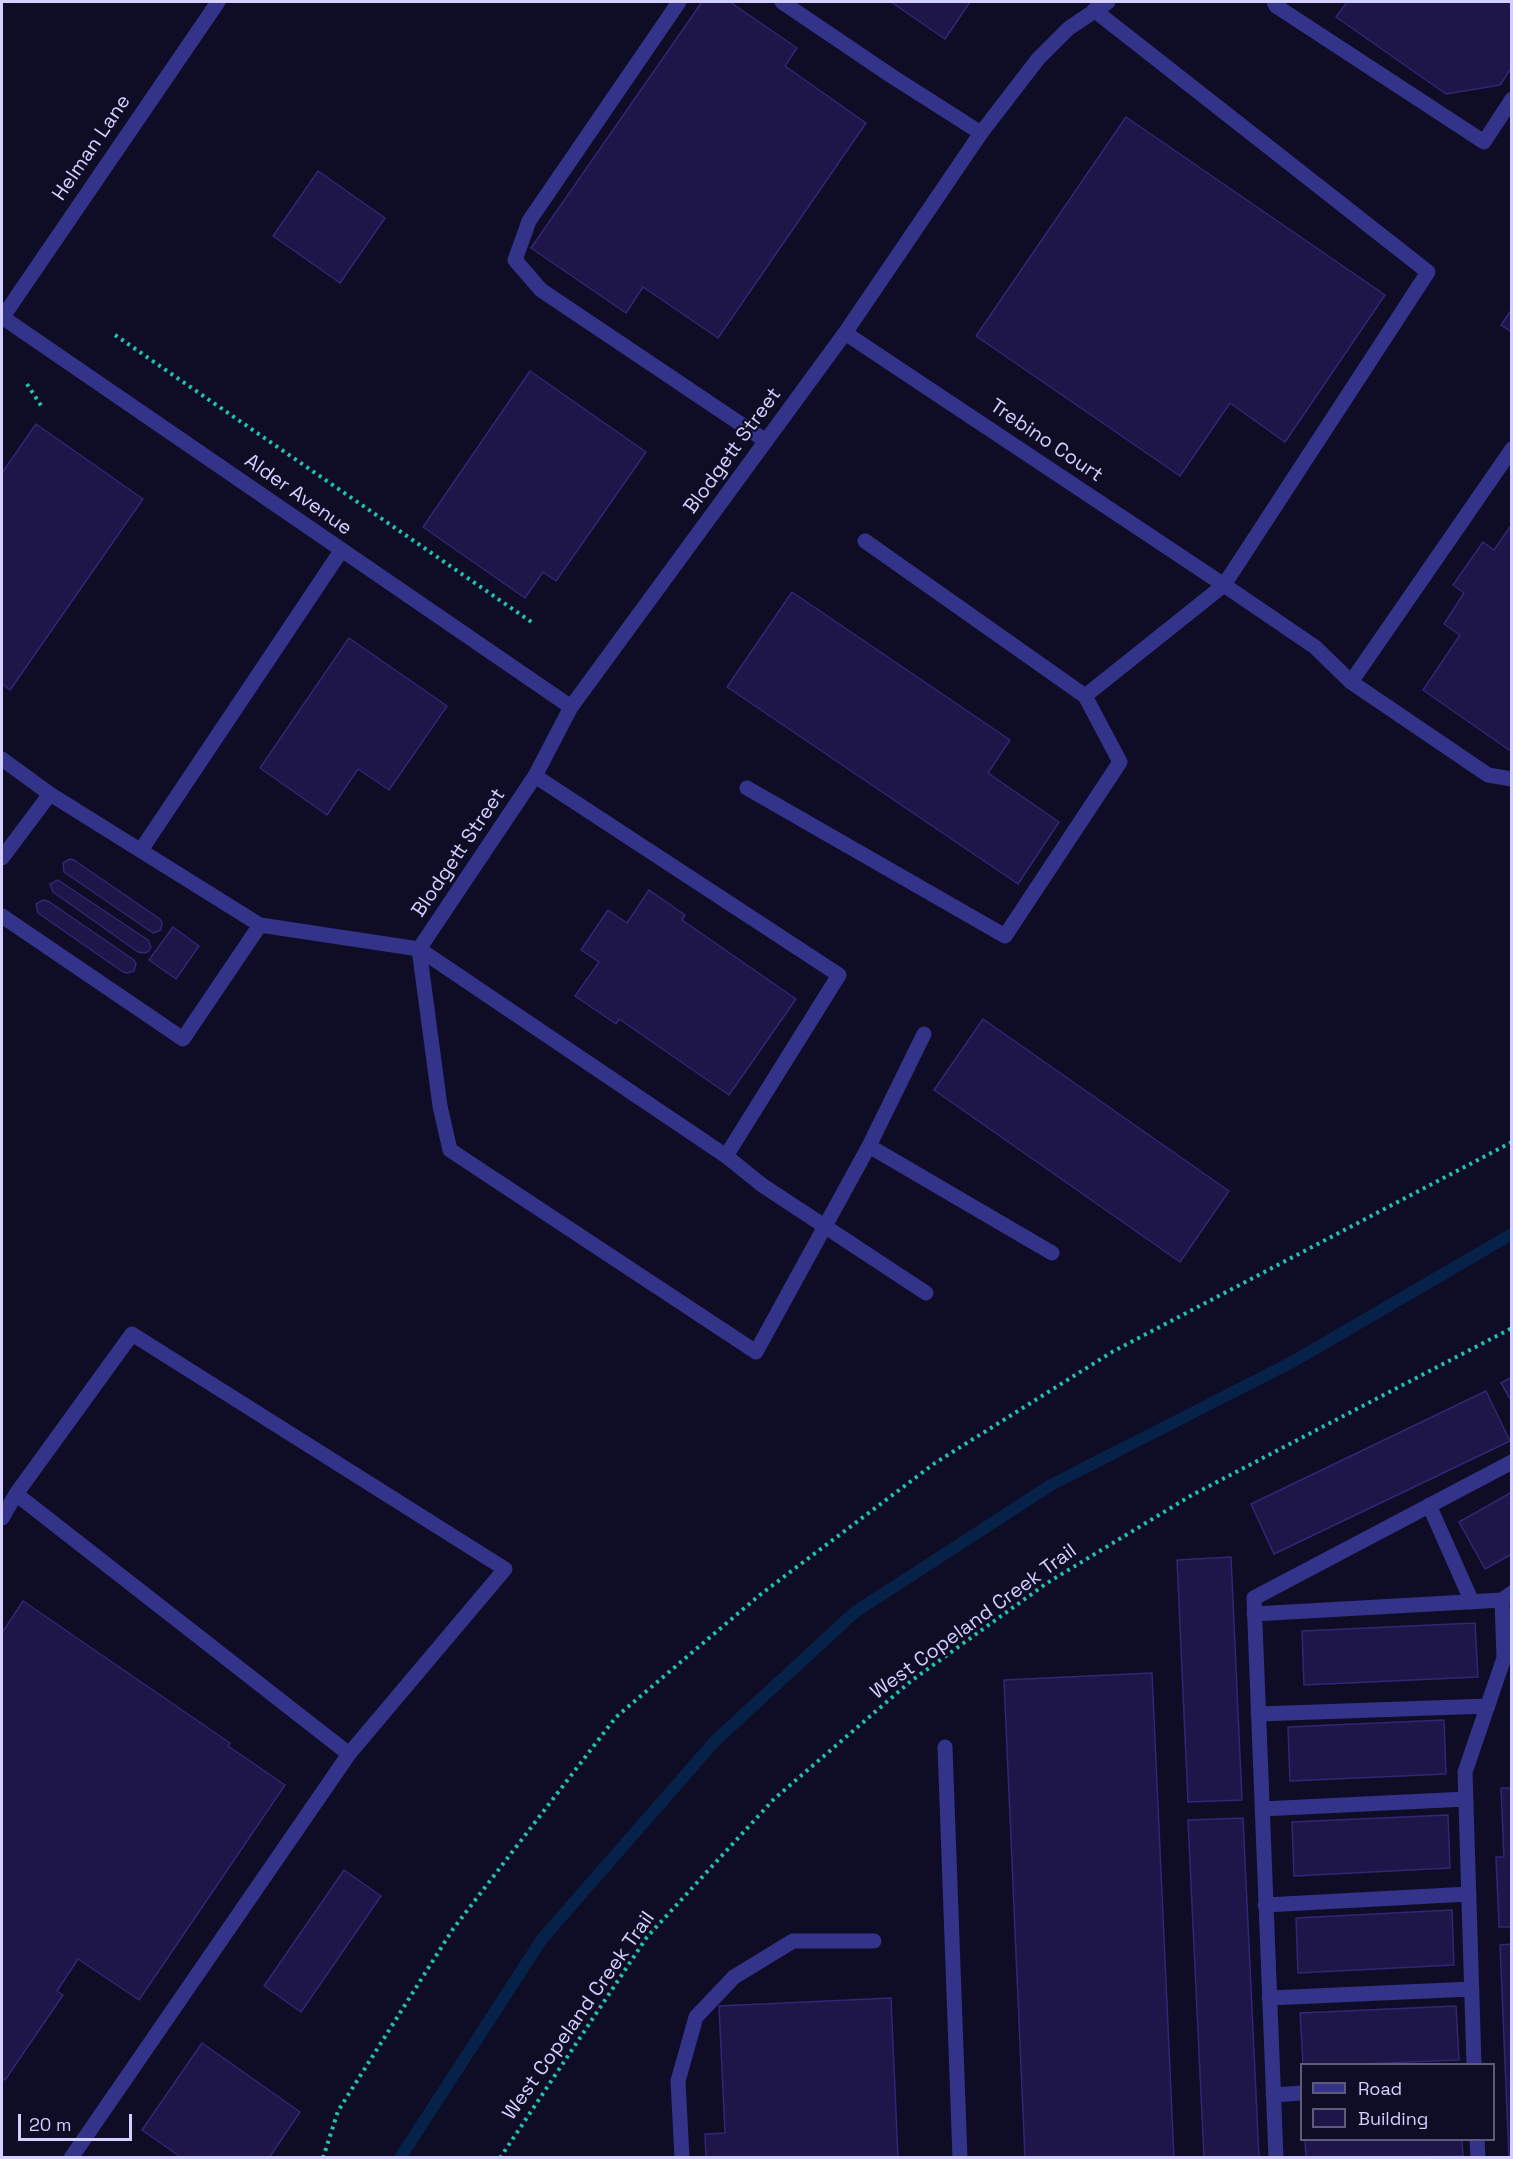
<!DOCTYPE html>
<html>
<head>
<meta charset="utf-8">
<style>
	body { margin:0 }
	#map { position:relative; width:1513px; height:2159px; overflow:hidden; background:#0f0c25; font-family:"Space Grotesk",sans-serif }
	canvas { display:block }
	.frame { position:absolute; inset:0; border:3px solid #d3d0ff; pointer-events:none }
	.legend { position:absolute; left:1300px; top:2063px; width:195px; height:78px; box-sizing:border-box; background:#0f0c25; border:2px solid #5d5a7c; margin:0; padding:8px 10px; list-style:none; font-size:18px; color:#d3d0ff }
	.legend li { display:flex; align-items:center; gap:12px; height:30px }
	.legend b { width:30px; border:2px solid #5d5a7c }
	.scale { position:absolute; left:18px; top:2114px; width:114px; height:27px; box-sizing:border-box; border:3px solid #d3d0ff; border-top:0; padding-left:8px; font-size:18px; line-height:21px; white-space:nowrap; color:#d3d0ff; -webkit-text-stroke:4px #0f0c25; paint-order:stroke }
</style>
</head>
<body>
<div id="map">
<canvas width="1513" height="2159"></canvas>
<div class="frame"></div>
<ul class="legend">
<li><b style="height:8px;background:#323389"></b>Road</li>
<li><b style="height:16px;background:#1e1648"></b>Building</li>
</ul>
<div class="scale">20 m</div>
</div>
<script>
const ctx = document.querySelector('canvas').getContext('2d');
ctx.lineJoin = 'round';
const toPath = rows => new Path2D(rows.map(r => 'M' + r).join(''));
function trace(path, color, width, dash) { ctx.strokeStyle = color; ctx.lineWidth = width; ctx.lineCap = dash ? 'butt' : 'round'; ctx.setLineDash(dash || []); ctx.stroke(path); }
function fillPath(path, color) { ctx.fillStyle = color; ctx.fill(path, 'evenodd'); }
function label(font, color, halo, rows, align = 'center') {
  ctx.font = font + ' "Space Grotesk",sans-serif'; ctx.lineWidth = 4.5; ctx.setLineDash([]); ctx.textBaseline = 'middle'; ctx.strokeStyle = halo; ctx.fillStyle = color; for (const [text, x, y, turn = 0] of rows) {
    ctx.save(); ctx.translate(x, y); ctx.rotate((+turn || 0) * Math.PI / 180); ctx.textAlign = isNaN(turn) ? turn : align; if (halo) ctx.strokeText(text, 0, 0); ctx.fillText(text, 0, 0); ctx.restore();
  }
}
trace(toPath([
	[400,2158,542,1939,715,1741,855,1612,1051,1485,1294,1361,1512,1234]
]), '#062249', 12);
const building = toPath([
	[702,2,730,2,797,48,785,66,866,123,718,338,643,287,626,313,531,248,702,2],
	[891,2,970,2,945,39,891,2],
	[1347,2,1512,2,1512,67,1500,85,1446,94,1336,17,1347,2],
	[1126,117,1385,295,1285,442,1230,403,1180,476,976,336,1126,117],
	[318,171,385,218,340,283,273,236,318,171],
	[1512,309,1512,332,1501,325,1512,309],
	[530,371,646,452,556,581,543,572,525,598,423,527,530,371],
	[36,424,143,499,10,690,2,684,2,473,36,424],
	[1512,524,1512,747,1509,750,1423,690,1460,635,1444,624,1464,593,1453,585,1483,542,1494,550,1512,524],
	[792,592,1010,740,988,773,1059,822,1018,884,727,687,792,592],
	[349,638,447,706,389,790,358,769,327,815,260,768,349,638],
	[70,859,74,860,160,919,162,923,161,930,153,933,150,931,64,872,63,863,70,859],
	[58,880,148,940,151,947,149,951,145,953,138,952,53,892,50,884,58,880],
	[649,890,685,915,682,920,796,999,729,1095,619,1019,616,1024,575,996,599,962,581,950,608,910,627,923,649,890],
	[43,900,48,901,134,960,136,964,134,971,127,973,123,972,38,913,36,904,43,900],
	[173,927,199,946,176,979,149,960,173,927],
	[983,1019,1229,1191,1180,1262,934,1090,983,1019],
	[1512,1377,1512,1402,1501,1383,1512,1377],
	[1486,1391,1510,1441,1274,1554,1251,1504,1486,1391],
	[1512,1492,1512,1554,1485,1569,1459,1522,1512,1492],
	[1231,1557,1242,1800,1188,1802,1177,1560,1231,1557],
	[23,1601,230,1743,228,1746,285,1785,139,2000,78,1959,57,1991,63,1995,5,2080,2,2077,2,1633,23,1601],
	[1475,1623,1478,1677,1304,1685,1302,1631,1475,1623],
	[1152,1673,1174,2158,1025,2158,1004,1680,1152,1673],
	[1444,1720,1446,1774,1290,1781,1288,1727,1444,1720],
	[1501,1788,1512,1788,1512,1927,1499,1927,1496,1857,1504,1857,1501,1788],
	[1448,1815,1450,1868,1294,1876,1292,1822,1448,1815],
	[1243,1818,1259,2158,1204,2158,1188,1820,1243,1818],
	[344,1870,381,1896,301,2012,264,1986,344,1870],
	[1452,1910,1454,1965,1298,1973,1296,1918,1452,1910],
	[1512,1944,1512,2158,1509,2158,1500,1945,1512,1944],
	[891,1998,898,2158,706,2158,705,2134,725,2133,719,2006,891,1998],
	[1456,2006,1459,2060,1361,2064,1303,2064,1300,2013,1456,2006],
	[202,2043,300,2112,269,2158,182,2158,142,2130,202,2043],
	[1305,2140,1462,2140,1463,2156,1306,2158,1305,2140]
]);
fillPath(building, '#1e1648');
trace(building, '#322676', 1.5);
trace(toPath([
	[115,335,533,623],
	[27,384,42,407],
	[323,2158,338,2111,453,1929,616,1717,761,1594,935,1463,1112,1352,1512,1142],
	[500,2158,647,1937,774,1799,911,1681,1047,1583,1192,1495,1512,1328]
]), '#22c1b0', 4, [3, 4.5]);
trace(toPath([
	[679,2,529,221,515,260,541,290,766,441],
	[782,2,893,77,981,133],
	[1274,2,1276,6,1484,142,1512,99],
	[865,541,1085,696],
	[1224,585,1315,647,1351,682,1488,775,1512,779],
	[1351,682,1512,449],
	[2,759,50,794,2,858],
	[747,788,1005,936,1120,762,1085,696,1224,585,1428,272,1094,10],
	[50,794,260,925],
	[141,850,341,551],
	[2,916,183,1039,260,925,419,949,726,1156,839,975,535,776],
	[419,949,440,1106,450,1150,756,1352,869,1146,924,1034],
	[869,1146,1052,1253],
	[726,1156,762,1185,926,1293],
	[16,1494,132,1334,505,1569,349,1754],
	[1429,1505,1472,1602],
	[2,1518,16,1494,349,1754,71,2158],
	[1254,1614,1502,1600],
	[1258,1714,1488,1706],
	[945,1747,960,2158],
	[1262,1809,1466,1799],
	[1265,1905,1469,1894],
	[1269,1998,1472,1989],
	[1474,2064,1465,1772,1504,1658,1502,1600,1512,1593],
	[1273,2095,1302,2093],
	[1477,2140,1478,2158],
	[682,2158,678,2081,696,2017,734,1977,793,1941,874,1941],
	[1276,2158,1254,1598,1512,1462]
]), '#323389', 15);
trace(toPath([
	[2,317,571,707],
	[2,318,218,2],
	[845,333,1224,585],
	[419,949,535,776,571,707,845,333,981,133,1038,59,1069,28,1108,2]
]), '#323389', 15);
label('20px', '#d3d0ff', '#0f0c25', [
	["Helman Lane",92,148,-56],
	["Trebino Court",1046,441,34],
	["Blodgett Street",733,451,-54],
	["Alder Avenue",298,495,35],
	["Blodgett Street",459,853,-56],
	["West Copeland Creek Trail",974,1622,-36],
	["West Copeland Creek Trail",579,2016,-55]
]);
</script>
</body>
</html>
